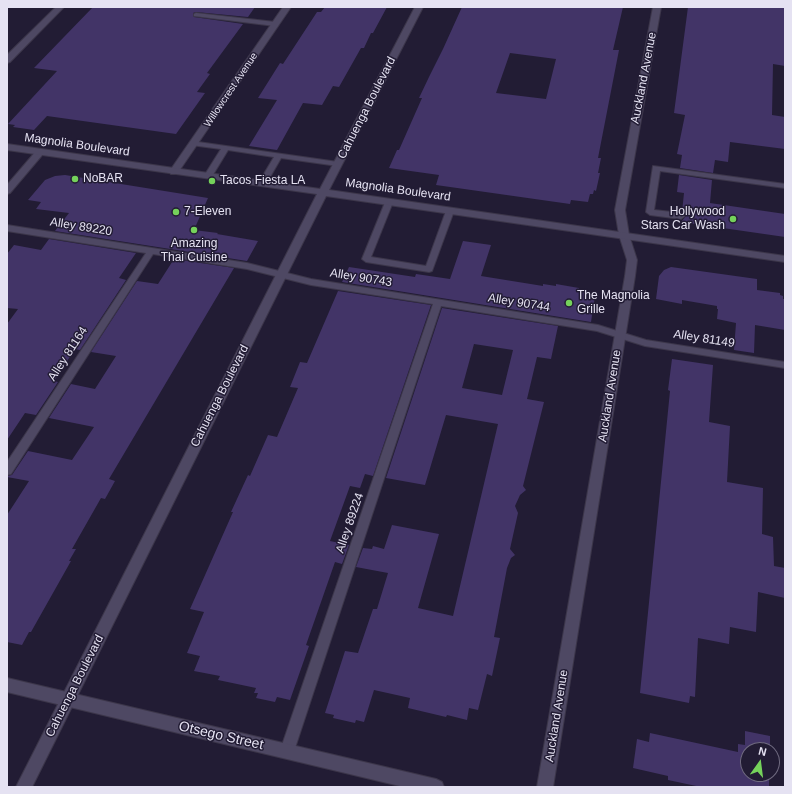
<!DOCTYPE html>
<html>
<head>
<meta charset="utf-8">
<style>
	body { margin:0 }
	#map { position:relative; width:792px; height:794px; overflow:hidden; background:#221c34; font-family:Helvetica,sans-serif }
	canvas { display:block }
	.frame { position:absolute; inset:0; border:8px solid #e5e2f2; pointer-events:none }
	.north { position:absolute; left:740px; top:742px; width:40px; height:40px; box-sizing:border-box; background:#221c34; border:1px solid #706b80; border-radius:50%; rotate:14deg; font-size:11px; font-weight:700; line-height:16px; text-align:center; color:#e5e2f2 }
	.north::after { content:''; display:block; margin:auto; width:14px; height:18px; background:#75d25b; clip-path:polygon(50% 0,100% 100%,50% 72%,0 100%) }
</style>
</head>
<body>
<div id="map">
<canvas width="792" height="794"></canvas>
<div class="frame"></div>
<div class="north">N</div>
</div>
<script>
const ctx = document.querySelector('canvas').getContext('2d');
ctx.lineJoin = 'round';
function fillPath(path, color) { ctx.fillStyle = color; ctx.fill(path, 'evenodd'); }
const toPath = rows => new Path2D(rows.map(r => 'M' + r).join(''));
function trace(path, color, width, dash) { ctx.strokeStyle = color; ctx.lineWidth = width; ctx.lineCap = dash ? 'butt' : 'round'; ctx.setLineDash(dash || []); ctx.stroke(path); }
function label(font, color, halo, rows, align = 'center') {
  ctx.font = font + ' Helvetica,sans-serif'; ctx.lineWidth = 3; ctx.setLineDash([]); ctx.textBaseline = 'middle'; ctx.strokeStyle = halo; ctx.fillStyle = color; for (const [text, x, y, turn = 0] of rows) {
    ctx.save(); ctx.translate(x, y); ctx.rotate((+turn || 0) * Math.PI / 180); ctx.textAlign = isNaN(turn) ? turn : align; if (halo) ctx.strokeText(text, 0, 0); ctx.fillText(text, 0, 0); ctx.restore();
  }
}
fillPath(toPath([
	[93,7,255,7,248,17,196,12,193,13,194,17,243,24,207,73,210,74,197,92,205,93,176,134,47,116,34,130,13,127,15,125,8,124,57,71,34,68],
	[325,7,387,7,373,33,371,33,364,48,361,48,339,87,333,86,322,105,303,103,277,150,249,146,277,100,258,98,280,63,283,64,317,12,321,12],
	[462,7,623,7,613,50,619,50,598,158,601,158,598,173,600,173,596,191,594,190,593,194,590,194,588,202,571,200,570,204,436,185,439,175,389,168,397,150,399,150,422,98,419,98,429,77,443,49],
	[510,53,556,59,546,99,496,93],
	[688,7,785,8,785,66,773,64,772,115,785,117,785,149,730,142,728,162,715,160,713,173,680,168,682,155,677,154,685,115,674,113],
	[65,175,208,198,194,230,218,233,217,234,258,241,247,261,55,231,69,213,36,209,41,202,28,200,45,180,55,176],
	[679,175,712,180,710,203,785,214,785,237,681,222,686,216,682,212,684,193,677,192],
	[49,239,136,253,119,278,126,280,80,350,75,349,54,381,58,382,36,415,25,413,7,440,7,324,18,309,7,308,7,254,14,245,41,250],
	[463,241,491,245,481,276,543,286,543,284,556,286,556,284,579,288,579,290,592,292,591,296,595,296,591,322,342,282,349,267,415,277,416,274,450,279],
	[174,259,234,268,109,479,115,481,105,499,101,498,72,549,76,549,69,561,71,561,31,632,29,632,22,645,7,642,7,515,29,481,7,477,7,476,12,475,28,451,72,460,94,427,49,418,71,384,95,389,116,356,91,352,137,281,158,284],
	[671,267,757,279,757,290,780,293,780,295,783,296,783,299,785,299,785,330,755,325,754,353,734,350,736,323,717,319,718,309,717,309,717,306,682,300,682,304,656,299,659,276,664,270],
	[338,291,431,305,373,476,365,474,360,488,350,486,330,541,349,545,342,564,335,562,306,645,309,646,290,700,277,697,275,702,256,698,258,693,254,693,256,688,218,680,220,676,194,671,200,656,187,653,204,612,190,609,233,512,231,512,248,475,250,476,268,435,277,437,298,388,290,387,300,362,307,363],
	[442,308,558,326,551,359,537,357,527,399,544,402,523,486,526,490,520,495,515,506,518,513,510,549,515,555,511,558,507,568,494,637,500,638,492,676,487,674,478,710,469,708,467,720,447,715,446,717,408,708,410,698,374,690,364,722,356,720,355,723,333,718,334,715,325,713,345,651,358,653,373,609,377,609,388,573,356,567,363,548,372,549,373,546,384,549,392,525,439,534,418,608,453,616,498,424,446,415,425,485,386,478],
	[474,344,513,350,502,395,462,388],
	[672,359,713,365,709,422,730,426,727,482,763,488,762,534,773,537,774,566,785,568,785,598,758,592,756,632,730,627,729,644,698,638,695,697,690,696,689,703,640,693,670,391,668,390],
	[745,731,770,736,770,750,748,750,748,774,769,774,769,787,701,787,668,780,668,776,633,768,637,739,649,742,650,733,738,752,738,744,745,745]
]), '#423467');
const service = toPath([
	[196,13,275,22,278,24,275,26,194,16,194,14,196,13],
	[191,141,338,162,342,164,338,166,281,158,266,184,262,186,258,184,274,157,228,150,211,178,208,178,204,176,221,149,191,145,191,141],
	[653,166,785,184,785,188,660,171,654,210,681,213,685,216,681,219,650,215,646,212,653,166],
	[386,200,392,200,393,202,371,257,426,266,446,211,450,208,454,211,432,271,429,272,366,262,362,259,386,200],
	[7,225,247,263,311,279,598,325,646,340,785,362,785,368,645,346,597,331,441,306,294,751,292,755,287,757,282,755,280,751,433,304,311,285,247,269,153,254,11,474,7,475,7,462,146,253,7,231,7,225]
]);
const minor = toPath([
	[56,7,64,7,10,62,7,63,7,55,56,7],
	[283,7,291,7,177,174,171,174,169,172,283,7],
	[653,7,661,7,625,210,629,235,637,260,635,276,553,787,537,787,625,276,627,260,619,235,615,210,653,7],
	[40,149,43,150,45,152,43,154,10,193,7,194,7,185,37,150,40,149],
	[7,678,436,779,442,782,444,787,404,787,7,692,7,678]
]);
const secondary = toPath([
	[415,7,423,7,329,190,785,256,785,262,326,196,32,787,16,787,317,194,7,150,7,144,320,189,415,7]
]);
trace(service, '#3c364a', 2);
trace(minor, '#3c364a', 2);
trace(secondary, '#3c364a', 2);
fillPath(service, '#4e4863');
fillPath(minor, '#4e4863');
fillPath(secondary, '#4e4863');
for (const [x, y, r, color] of [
	[75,179,4,"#75d25b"],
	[212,181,4,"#75d25b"],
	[176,212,4,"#75d25b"],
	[733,219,4,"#75d25b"],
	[194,230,4,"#75d25b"],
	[569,303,4,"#75d25b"]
]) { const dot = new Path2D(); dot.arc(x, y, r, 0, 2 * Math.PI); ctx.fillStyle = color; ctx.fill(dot); trace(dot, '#221c34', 1.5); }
label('10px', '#e5e2f2', '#221c34', [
	["Willowcrest Avenue",231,90,-56]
]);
label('12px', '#e5e2f2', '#221c34', [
	["Auckland Avenue",644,78,-79],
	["Cahuenga Boulevard",367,108,-63],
	["Magnolia Boulevard",77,145,8],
	["Magnolia Boulevard",398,190,8],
	["Alley 89220",81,227,9],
	["Alley 90743",361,278,9],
	["Alley 90744",519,303,9],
	["Alley 81149",704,339,9],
	["Alley 81164",68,354,-57],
	["Cahuenga Boulevard",220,396,-63],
	["Auckland Avenue",610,396,-81],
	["Alley 89224",350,523,-71],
	["Cahuenga Boulevard",75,686,-63],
	["Auckland Avenue",557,716,-81]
]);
label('12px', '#e5e2f2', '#221c34', [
	["NoBAR",83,179],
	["Tacos Fiesta LA",220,181],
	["7-Eleven",184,212],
	["Hollywood",725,212,"right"],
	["Stars Car Wash",725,226,"right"],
	["Amazing",194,244,"center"],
	["Thai Cuisine",194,258,"center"],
	["The Magnolia",577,296],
	["Grille",577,310]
], 'left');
label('14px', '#e5e2f2', '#221c34', [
	["Otsego Street",221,736,13]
]);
</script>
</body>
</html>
